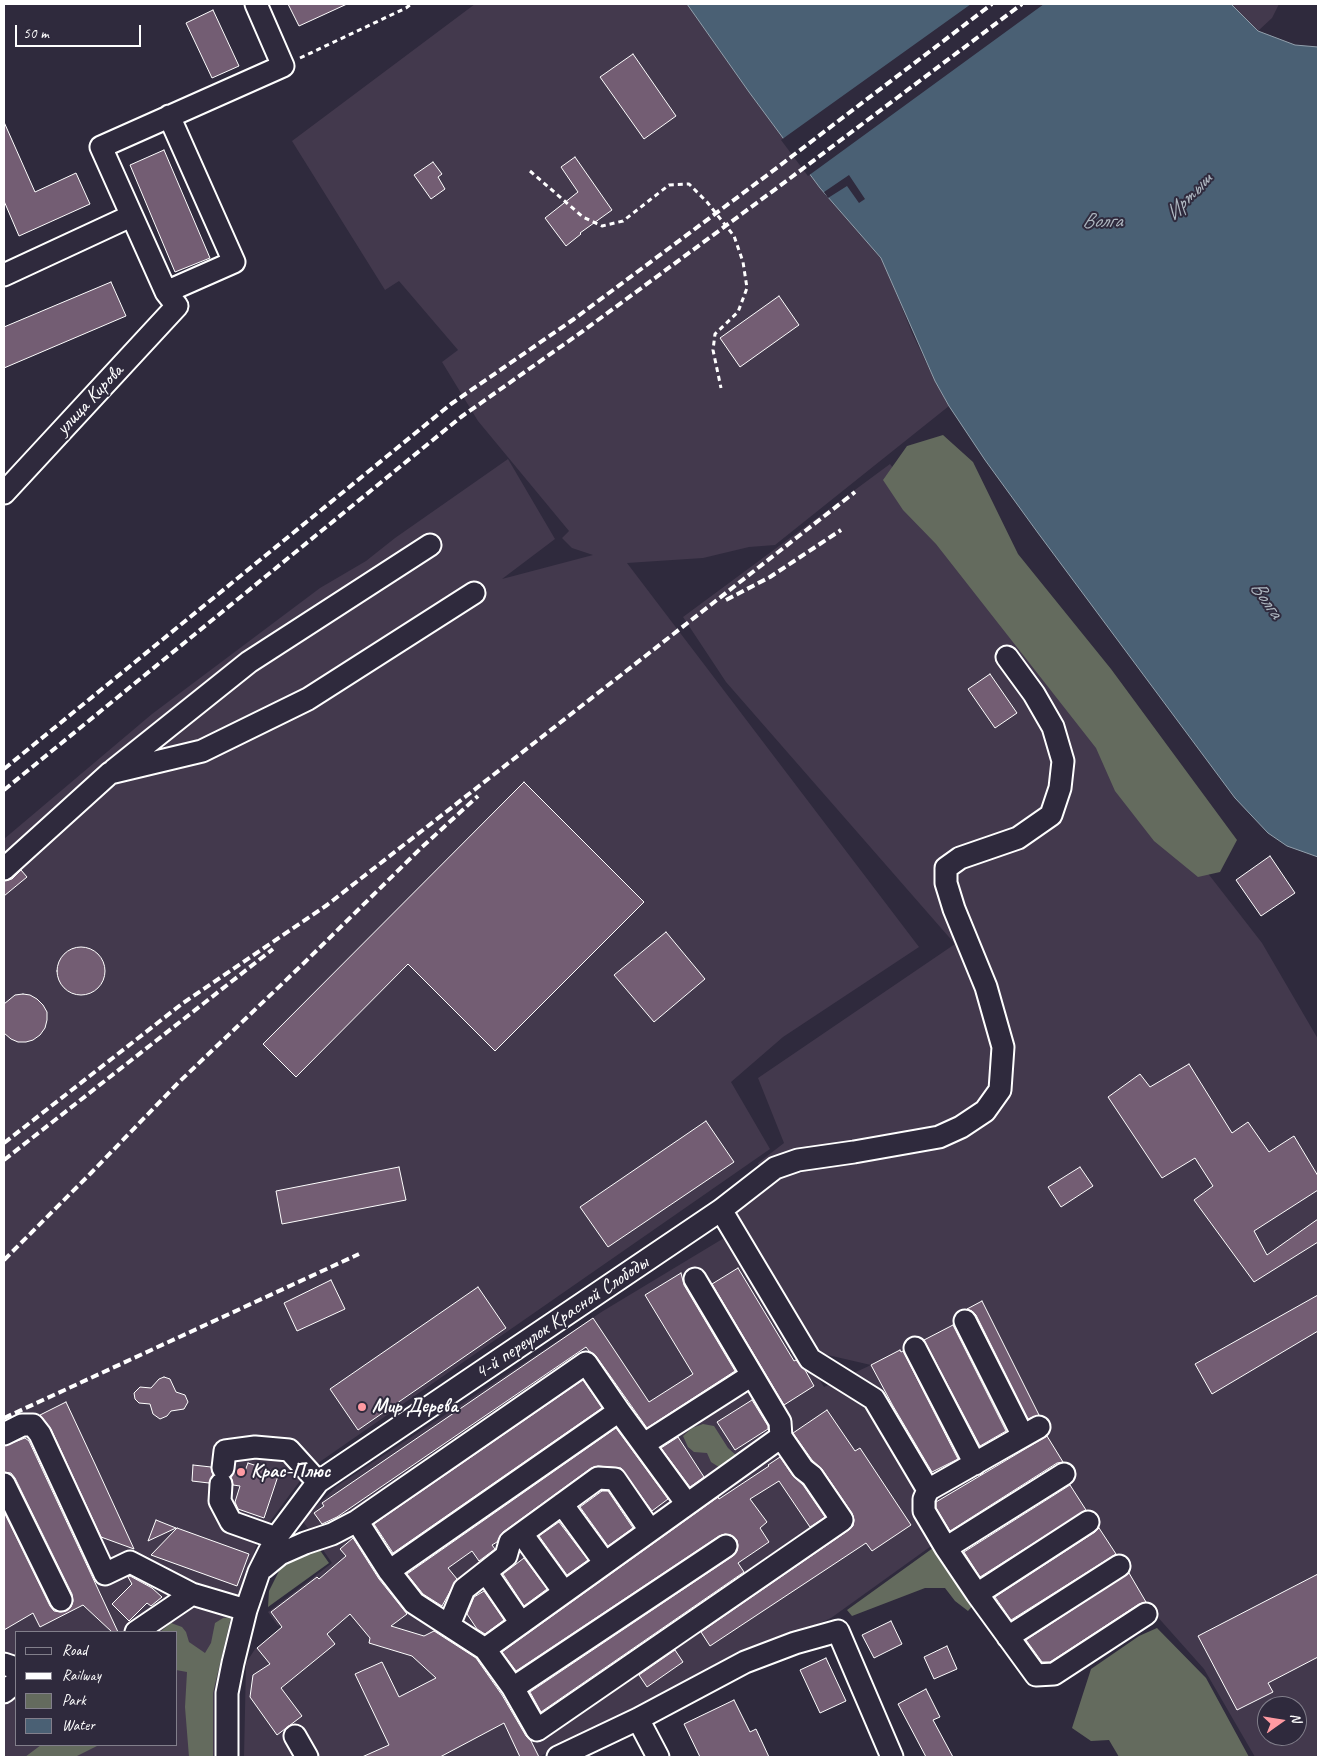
<!DOCTYPE html>
<html>
<head>
<meta charset="utf-8">
<style>
	body { margin:0 }
	#map { position:relative; width:1322px; height:1761px; overflow:hidden; background:#2f2a3d; font-family:Caveat,sans-serif }
	canvas { display:block }
	.frame { position:absolute; inset:0; border:5px solid #fff; pointer-events:none }
	.legend { position:absolute; left:15px; top:1631px; width:162px; height:115px; box-sizing:border-box; background:#2f2a3d; border:1px solid #827f8b; margin:0; padding:6px 9px; list-style:none; font-size:15px; color:#fff }
	.legend li { display:flex; align-items:center; gap:10px; height:25px }
	.legend b { width:25px; border:1px solid #827f8b }
	.north { position:absolute; left:1257px; top:1696px; width:50px; height:50px; box-sizing:border-box; background:#2f2a3d; border:1px solid #827f8b; border-radius:50%; rotate:77deg; font-size:14px; font-weight:700; line-height:20px; text-align:center; color:#fff }
	.north::after { content:''; display:block; margin:auto; width:18px; height:22px; background:#ff9aa2; clip-path:polygon(50% 0,100% 100%,50% 72%,0 100%) }
	.scale { position:absolute; left:15px; top:25px; width:126px; height:22px; box-sizing:border-box; border:2px solid #fff; border-top:0; padding-left:6px; font-size:15px; line-height:18px; white-space:nowrap; color:#fff; -webkit-text-stroke:4px #2f2a3d; paint-order:stroke }
</style>
</head>
<body>
<div id="map">
<canvas width="1322" height="1761"></canvas>
<div class="frame"></div>
<ul class="legend">
<li><b style="height:6px;background:#2f2a3d"></b>Road</li>
<li><b style="height:6px;background:#fff"></b>Railway</li>
<li><b style="height:14px;background:#646b5e"></b>Park</li>
<li><b style="height:14px;background:#4a6074"></b>Water</li>
</ul>
<div class="north">N</div>
<div class="scale">50 m</div>
</div>
<script>
const ctx = document.querySelector('canvas').getContext('2d');
ctx.lineJoin = 'round';
function fillPath(path, color) { ctx.fillStyle = color; ctx.fill(path, 'evenodd'); }
const toPath = rows => new Path2D(rows.map(r => 'M' + r).join(''));
function trace(path, color, width, dash) { ctx.strokeStyle = color; ctx.lineWidth = width; ctx.lineCap = dash ? 'butt' : 'round'; ctx.setLineDash(dash || []); ctx.stroke(path); }
function label(font, color, halo, rows, align = 'center') {
  ctx.font = font + ' Caveat,sans-serif'; ctx.lineWidth = 4; ctx.setLineDash([]); ctx.textBaseline = 'middle'; ctx.strokeStyle = halo; ctx.fillStyle = color; for (const [text, x, y, turn = 0] of rows) {
    ctx.save(); ctx.translate(x, y); ctx.rotate((+turn || 0) * Math.PI / 180); ctx.textAlign = isNaN(turn) ? turn : align; if (halo) ctx.strokeText(text, 0, 0); ctx.fillText(text, 0, 0); ctx.restore();
  }
}
fillPath(toPath([
	[475,4,687,4,749,92,820,188,881,258,889,275,912,333,935,381,949,406,775,545,749,547,703,558,627,563,919,947,783,1037,731,1082,770,1149,308,1470,260,1535,233,1613,214,1693,214,1757,4,1757,4,839,152,714,320,588,366,561,395,538,508,459,555,539,502,579,593,555,572,548,562,538,569,531,478,421,442,362,458,350,399,281,385,290,292,141],
	[16,1632,176,1632,176,1745,16,1745],
	[1231,4,1279,4,1272,18,1258,31],
	[890,464,1262,943,1318,1039,1318,1757,1255,1757,1204,1669,1155,1614,1055,1684,934,1544,831,1618,650,1701,539,1757,244,1757,246,1663,255,1649,327,1590,357,1625,327,1588,278,1626,268,1612,332,1563,302,1520,337,1486,603,1311,729,1235,824,1387,871,1365,819,1353,732,1212,768,1188,758,1163,784,1143,758,1078,955,944,726,682,683,617],
	[1267,1706,1297,1706,1297,1736,1267,1736]
]), '#43394d');
fillPath(toPath([
	[943,435,973,462,1018,554,1111,669,1237,840,1220,872,1198,877,1154,841,1115,791,1096,748,936,544,903,510,883,480,907,446],
	[703,1424,714,1426,728,1448,738,1457,722,1469,711,1462,707,1453,694,1452,688,1447,683,1436,692,1428],
	[317,1546,329,1563,268,1607,269,1591,282,1565],
	[933,1548,974,1604,968,1611,955,1601,945,1588,925,1588,852,1616,847,1610],
	[231,1617,213,1693,213,1757,189,1757,185,1707,187,1672,176,1670,176,1632,160,1632,171,1623,182,1627,186,1632,189,1642,205,1653,211,1643,215,1623,223,1618],
	[1157,1628,1206,1678,1249,1757,1119,1757,1109,1740,1091,1741,1072,1728,1091,1669,1139,1636],
	[41,1745,99,1745,75,1757,25,1757]
]), '#646b5e');
const water = toPath([
	[687,4,1231,4,1258,31,1295,45,1318,47,1318,857,1287,846,1268,833,1235,798,1038,533,985,460,949,406,935,381,881,258,820,188,749,92,687,4]
]);
fillPath(water, '#4a6074');
trace(water, '#92a0ac', 1);
fillPath(toPath([
	[971,4,1044,4,808,176,781,140],
	[849,175,865,199,859,203,847,186,828,198,824,192]
]), '#2f2a3d');
const building = toPath([
	[288,4,347,4,299,26,288,4],
	[213,10,239,66,212,78,186,23,213,10],
	[633,54,676,116,644,139,600,77,633,54],
	[4,122,35,192,76,173,90,204,19,236,4,201,4,122],
	[164,150,210,258,175,272,130,165,164,150],
	[575,157,612,210,580,233,581,234,566,246,545,218,578,192,561,167,575,157],
	[433,162,442,174,438,177,445,189,431,199,414,175,433,162],
	[111,282,126,316,4,368,4,327,111,282],
	[779,296,799,325,740,367,720,338,779,296],
	[990,674,1017,713,995,728,968,689,990,674],
	[524,782,644,902,495,1051,408,964,296,1077,263,1044,524,782],
	[1270,856,1295,893,1261,916,1236,880,1270,856],
	[21,870,27,877,4,896,4,881,12,879,21,870],
	[666,932,705,979,654,1022,614,975,666,932],
	'57 971a24 24 0 1 1 48 0a24 24 0 1 1-48 0Z',
	[23,994,30,995,37,999,43,1005,47,1012,47,1020,45,1028,40,1035,33,1040,26,1042,18,1042,11,1039,4,1033,4,1004,15,995,23,994],
	[1189,1064,1232,1133,1248,1122,1269,1152,1294,1136,1318,1176,1318,1190,1254,1231,1267,1255,1318,1219,1318,1242,1254,1282,1194,1200,1213,1186,1195,1158,1162,1178,1108,1097,1140,1074,1150,1087,1189,1064],
	[706,1121,734,1162,608,1247,580,1207,706,1121],
	[399,1167,406,1200,282,1224,276,1191,399,1167],
	[1080,1167,1093,1186,1061,1207,1048,1187,1080,1167],
	[738,1268,794,1361,796,1360,805,1370,814,1386,784,1405,712,1284,738,1268],
	[681,1273,684,1285,735,1371,647,1428,596,1356,589,1351,586,1347,337,1517,322,1524,314,1513,324,1506,322,1503,593,1318,649,1402,693,1374,645,1295,681,1273],
	[331,1280,345,1309,297,1331,284,1303,331,1280],
	[478,1287,506,1328,358,1430,330,1389,478,1287],
	[1318,1295,1318,1331,1212,1394,1195,1364,1318,1295],
	[982,1301,1039,1415,1028,1419,976,1315,972,1311,967,1309,982,1301],
	[953,1325,1006,1431,980,1446,924,1340,953,1325],
	[900,1350,901,1352,903,1351,958,1459,932,1472,893,1406,871,1365,900,1350],
	[164,1377,170,1379,176,1392,185,1395,188,1402,184,1409,171,1411,167,1416,160,1419,153,1414,150,1404,139,1403,135,1399,134,1393,140,1387,151,1388,159,1379,164,1377],
	[583,1380,602,1408,393,1553,374,1524,583,1380],
	[752,1400,768,1426,768,1429,735,1450,717,1422,752,1400],
	[66,1402,95,1464,134,1549,101,1537,51,1429,40,1415,66,1402],
	[827,1410,855,1451,860,1448,911,1525,872,1551,866,1543,710,1646,701,1632,849,1530,853,1526,854,1520,852,1513,822,1469,812,1460,793,1433,827,1410],
	[616,1428,668,1499,652,1511,621,1468,598,1466,591,1468,503,1532,497,1542,492,1545,495,1549,479,1561,472,1551,448,1568,457,1579,442,1606,423,1594,407,1574,616,1428],
	[1047,1436,1063,1462,1057,1463,950,1531,936,1508,936,1502,1047,1436],
	[678,1437,704,1477,690,1487,661,1448,678,1437],
	[25,1438,29,1441,118,1632,112,1632,83,1605,40,1627,33,1613,4,1630,4,1512,50,1606,54,1611,60,1612,66,1611,71,1607,73,1601,72,1594,15,1478,11,1473,4,1472,4,1446,25,1438],
	[780,1457,793,1476,803,1485,825,1517,810,1527,779,1481,750,1499,767,1522,760,1528,769,1542,738,1563,744,1572,541,1712,530,1692,733,1556,737,1551,738,1545,737,1540,731,1535,725,1534,719,1536,516,1671,502,1652,718,1497,719,1499,769,1466,768,1465,780,1457],
	[248,1463,279,1473,264,1518,238,1509,235,1502,240,1486,233,1485,231,1477,235,1470,245,1471,248,1463],
	[193,1465,211,1467,213,1475,209,1483,192,1481,193,1465],
	[1070,1485,1086,1510,980,1577,964,1552,1070,1485],
	[602,1491,608,1491,633,1528,608,1546,580,1507,602,1491],
	[156,1520,176,1528,148,1541,156,1520],
	[559,1522,588,1560,567,1575,539,1536,559,1522],
	[177,1528,249,1554,237,1586,151,1555,177,1528],
	[1099,1528,1116,1554,1011,1620,995,1597,1095,1532,1099,1528],
	[353,1538,379,1579,407,1614,391,1626,424,1636,434,1631,476,1658,502,1695,526,1736,531,1741,539,1757,520,1757,504,1723,440,1757,362,1757,389,1745,355,1674,382,1662,399,1697,436,1678,412,1656,369,1643,370,1638,350,1614,327,1634,335,1644,281,1688,302,1716,277,1735,250,1697,253,1675,270,1664,257,1648,282,1627,271,1612,317,1577,319,1579,346,1556,340,1549,353,1538],
	[524,1558,547,1589,524,1606,503,1574,524,1558],
	[1129,1573,1146,1602,1139,1604,1050,1662,1042,1662,1026,1640,1129,1573],
	[1318,1574,1318,1657,1268,1683,1273,1692,1237,1710,1198,1636,1318,1574],
	[130,1576,152,1588,162,1597,151,1606,147,1603,129,1621,112,1604,132,1584,128,1577,130,1576],
	[484,1591,504,1620,485,1634,477,1629,467,1614,474,1597,484,1591],
	[891,1621,902,1644,874,1658,862,1635,891,1621],
	[947,1646,957,1669,934,1679,924,1657,947,1646],
	[675,1650,683,1662,647,1687,639,1675,675,1650],
	[826,1658,846,1701,820,1713,800,1670,826,1658],
	[926,1689,940,1717,933,1720,953,1757,926,1757,898,1704,926,1689],
	[734,1700,750,1732,756,1729,769,1757,700,1757,684,1724,734,1700]
]);
fillPath(building, '#735d73');
trace(building, '#fff', 1);
const minor = toPath([
	[4,275,131,216],
	[166,292,234,262,169,116],
	[4,493,177,306,166,292,101,147,283,66,256,4],
	[114,770,249,662,430,545],
	[4,869,110,773,202,751,308,699,474,593],
	[721,1210,810,1359,874,1399,928,1490,924,1499,924,1511,946,1548,977,1594,1036,1675,1054,1674,1146,1614],
	[695,1279,780,1422,781,1437],
	[915,1348,975,1464],
	[619,1411,687,1504],
	[4,1434,22,1425,33,1425,40,1434,105,1574,130,1562,192,1594],
	[1023,1436,1039,1427],
	[644,1444,752,1375],
	[223,1468,225,1451,255,1447,289,1450,318,1482],
	[4,1484,61,1600],
	[221,1484,220,1501,231,1522,276,1538],
	[928,1490,1023,1436,965,1321],
	[562,1504,605,1563],
	[357,1521,389,1571,414,1603,485,1649,513,1688,537,1730,842,1520,812,1476,803,1469,781,1437,485,1649],
	[522,1534,564,1592],
	[946,1548,1064,1474],
	[263,1568,280,1554,305,1543,332,1534,357,1521,586,1363,619,1411,389,1571],
	[486,1572,521,1623],
	[977,1594,1088,1522],
	[449,1625,464,1589,506,1556,510,1542,598,1478,615,1479,650,1530],
	[136,1632,192,1594,246,1610],
	[1008,1637,1119,1566],
	[4,1664,16,1668],
	[513,1688,726,1546],
	[4,1692,16,1682],
	[638,1719,658,1757],
	[295,1736,307,1757],
	[227,1757,227,1693,233,1663,246,1610,259,1572,276,1538,318,1482,721,1210,775,1168,798,1160,854,1152,939,1137,961,1127,985,1111,1000,1090,1003,1047,986,987,954,909,946,883,946,868,960,858,1018,838,1051,815,1060,788,1063,761,1053,727,1034,694,1007,657],
	[558,1757,638,1719,745,1662,795,1643,838,1631,892,1757]
]);
trace(minor, '#fff', 25);
trace(toPath([
	[300,58,406,8,411,4],
	[530,171,583,217,602,226,623,221,669,185,689,184,707,202,734,236,743,262,747,288,738,312,715,334,713,350,721,388]
]), '#fff', 3, [5, 4]);
trace(minor, '#2f2a3d', 21);
trace(toPath([
	[726,600,770,577,841,530],
	[4,769,451,404,574,319,770,173,992,4],
	[4,790,461,417,583,331,777,188,1022,4],
	[4,1143,183,1003,327,905,855,492],
	[4,1160,273,949],
	[4,1260,91,1173,178,1083,304,963,421,848,478,796],
	[4,1418,359,1254]
]), '#fff', 4, [8, 4]);
for (const [x, y, r, color] of [
	[362,1407,5,"#ff9aa2"],
	[241,1472,5,"#ff9aa2"]
]) { const dot = new Path2D(); dot.arc(x, y, r, 0, 2 * Math.PI); ctx.fillStyle = color; ctx.fill(dot); trace(dot, '#2f2a3d', 2); }
label('20px', '#fff', '#2f2a3d', [
	["улица Кирова",90,400,-47],
	["4-й переулок Красной Слободы",562,1318,-34]
]);
label('bold 20px', '#fff', '#2f2a3d', [
	["Мир Дерева",372,1407],
	["Крас-Плюс",251,1472]
], 'left');
label('italic 21px', '#aeb7c0', '#2f2a3d', [
	["Иртыш",1189,197,-47],
	["Волга",1102,221],
	["Волга",1266,600,55]
]);
</script>
</body>
</html>
